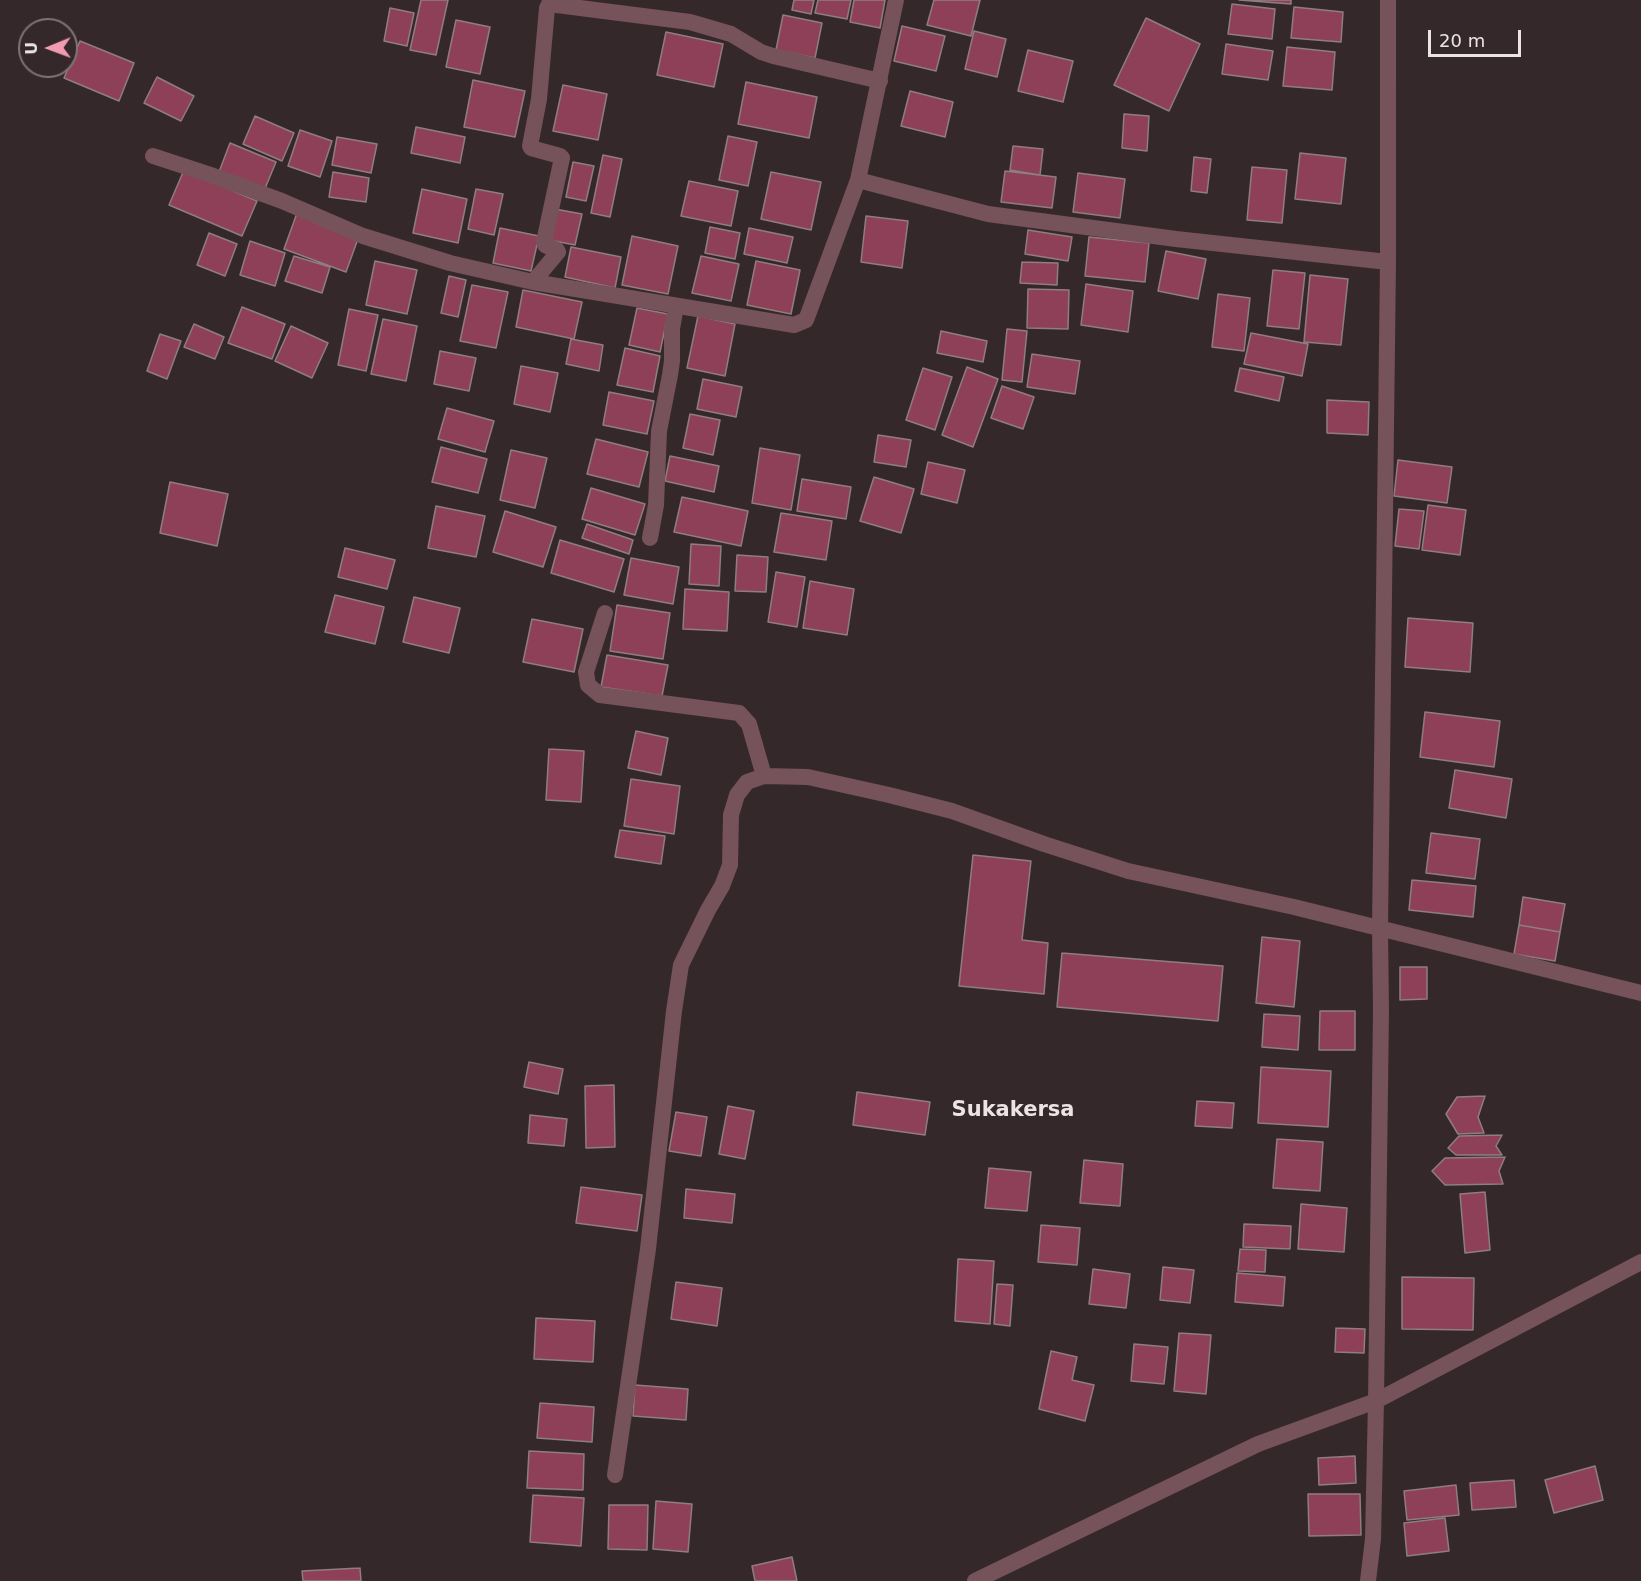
<!DOCTYPE html>
<html>
<head>
<meta charset="utf-8">
<style>
	body { margin:0 }
	#map { position:relative; width:1641px; height:1581px; overflow:hidden; background:#35282b; font-family:"DejaVu Sans",sans-serif }
	canvas { display:block }
	.north { position:absolute; left:18px; top:18px; width:60px; height:60px; box-sizing:border-box; background:#35282b; border:2px solid #7e7375; border-radius:50%; rotate:269deg; font-size:16px; font-weight:700; line-height:24px; text-align:center; color:#ece3e5 }
	.north::after { content:''; display:block; margin:auto; width:21px; height:27px; background:#f19ab2; clip-path:polygon(50% 0,100% 100%,50% 72%,0 100%) }
	.scale { position:absolute; left:1428px; top:30px; width:93px; height:27px; box-sizing:border-box; border:3px solid #ece3e5; border-top:0; padding-left:8px; font-size:18px; line-height:21px; white-space:nowrap; color:#ece3e5; -webkit-text-stroke:4px #35282b; paint-order:stroke }
</style>
</head>
<body>
<div id="map">
<canvas width="1641" height="1581"></canvas>
<div class="north">U</div>
<div class="scale">20 m</div>
</div>
<script>
const ctx = document.querySelector('canvas').getContext('2d');
ctx.lineJoin = 'round';
function fillPath(path, color) { ctx.fillStyle = color; ctx.fill(path, 'evenodd'); }
const toPath = rows => new Path2D(rows.map(r => 'M' + r).join(''));
function trace(path, color, width, dash) { ctx.strokeStyle = color; ctx.lineWidth = width; ctx.lineCap = dash ? 'butt' : 'round'; ctx.setLineDash(dash || []); ctx.stroke(path); }
function label(font, color, halo, rows, align = 'center') {
  ctx.font = font + ' "DejaVu Sans",sans-serif'; ctx.lineWidth = 6; ctx.setLineDash([]); ctx.textBaseline = 'middle'; ctx.strokeStyle = halo; ctx.fillStyle = color; for (const [text, x, y, turn = 0] of rows) {
    ctx.save(); ctx.translate(x, y); ctx.rotate((+turn || 0) * Math.PI / 180); ctx.textAlign = isNaN(turn) ? turn : align; if (halo) ctx.strokeText(text, 0, 0); ctx.fillText(text, 0, 0); ctx.restore();
  }
}
const building = toPath([
	[421,0,448,0,436,55,410,50,421,0],
	[794,0,814,0,811,14,792,10,794,0],
	[818,0,851,0,847,19,815,13,818,0],
	[854,0,885,0,880,28,850,22,854,0],
	[934,0,980,0,971,36,927,25,934,0],
	[1239,0,1291,0,1291,4,1239,0],
	[1232,4,1275,9,1272,39,1228,34,1232,4],
	[1294,7,1343,12,1341,42,1291,38,1294,7],
	[390,8,414,13,407,46,384,41,390,8],
	[783,15,822,23,815,58,776,50,783,15],
	[1146,18,1200,44,1169,111,1114,85,1146,18],
	[456,20,490,27,480,74,446,67,456,20],
	[902,26,945,36,936,71,894,61,902,26],
	[974,31,1006,39,997,77,965,69,974,31],
	[666,32,723,44,714,87,657,75,666,32],
	[80,41,134,63,119,101,64,78,80,41],
	[1226,44,1273,51,1268,80,1222,74,1226,44],
	[1287,47,1335,52,1332,90,1283,86,1287,47],
	[1028,50,1073,61,1063,102,1018,91,1028,50],
	[157,77,194,96,181,121,144,103,157,77],
	[473,80,525,91,515,137,464,127,473,80],
	[746,82,817,97,809,138,738,124,746,82],
	[563,85,607,94,598,140,553,131,563,85],
	[910,91,953,102,945,137,901,126,910,91],
	[1124,114,1149,116,1147,151,1122,148,1124,114],
	[255,116,294,133,282,161,243,144,255,116],
	[416,127,465,137,460,163,411,153,416,127],
	[300,130,332,141,320,177,288,166,300,130],
	[728,136,757,142,748,186,719,180,728,136],
	[337,137,377,144,371,173,332,165,337,137],
	[230,143,276,162,264,191,219,172,230,143],
	[1013,146,1043,149,1040,175,1010,170,1013,146],
	[1300,153,1346,158,1341,204,1295,199,1300,153],
	[603,155,622,159,610,217,591,213,603,155],
	[1194,157,1211,159,1207,193,1191,191,1194,157],
	[573,162,594,166,586,201,566,197,573,162],
	[1252,167,1287,170,1282,223,1247,220,1252,167],
	[184,170,257,201,242,236,169,205,184,170],
	[1005,171,1056,177,1052,208,1001,202,1005,171],
	[333,172,369,178,366,202,329,197,333,172],
	[771,172,821,182,811,230,761,219,771,172],
	[1078,173,1125,179,1120,218,1073,212,1078,173],
	[689,181,738,191,731,226,681,216,689,181],
	[422,189,467,199,458,243,413,233,422,189],
	[476,189,503,194,494,235,468,229,476,189],
	[555,209,582,214,575,245,549,240,555,209],
	[297,213,359,236,346,272,284,249,297,213],
	[866,216,908,221,902,268,861,262,866,216],
	[710,227,740,233,735,259,705,253,710,227],
	[500,228,539,236,531,271,493,263,500,228],
	[749,228,793,237,787,263,744,254,749,228],
	[1028,230,1072,237,1068,261,1025,254,1028,230],
	[209,233,237,244,225,276,197,265,209,233],
	[632,236,678,246,668,294,622,285,632,236],
	[1089,237,1149,243,1145,282,1085,276,1089,237],
	[250,241,285,253,275,286,240,275,250,241],
	[571,247,621,257,615,288,565,277,571,247],
	[1166,251,1206,259,1198,299,1158,291,1166,251],
	[294,256,330,267,322,293,285,281,294,256],
	[701,256,739,264,731,301,692,293,701,256],
	[375,261,417,270,407,314,366,305,375,261],
	[756,261,800,270,791,314,747,305,756,261],
	[1022,262,1058,263,1057,285,1020,283,1022,262],
	[1273,270,1305,273,1299,329,1267,326,1273,270],
	[1310,275,1348,279,1341,345,1304,342,1310,275],
	[449,276,466,280,458,317,441,313,449,276],
	[1086,284,1133,291,1128,332,1081,325,1086,284],
	[472,285,508,292,496,348,460,341,472,285],
	[1028,289,1069,290,1068,329,1027,328,1028,289],
	[523,290,582,302,574,339,516,327,523,290],
	[1218,294,1250,298,1244,351,1212,347,1218,294],
	[242,307,285,324,272,359,228,343,242,307],
	[637,308,668,314,660,352,629,345,637,308],
	[349,309,378,315,366,371,338,365,349,309],
	[698,316,735,324,725,376,687,368,698,316],
	[383,319,417,326,406,381,371,374,383,319],
	[194,324,224,337,215,359,184,347,194,324],
	[291,326,328,343,312,378,275,361,291,326],
	[1007,329,1027,331,1022,382,1002,380,1007,329],
	[941,331,987,341,983,362,937,353,941,331],
	[1251,333,1308,344,1302,376,1244,364,1251,333],
	[160,334,181,341,167,379,147,371,160,334],
	[571,339,603,345,599,371,566,364,571,339],
	[625,348,660,356,653,392,617,385,625,348],
	[440,351,476,358,469,391,434,384,440,351],
	[1032,354,1080,361,1075,394,1027,387,1032,354],
	[521,366,558,373,550,412,514,404,521,366],
	[967,367,998,379,973,447,942,435,967,367],
	[923,368,952,377,935,430,906,420,923,368],
	[1240,368,1284,377,1279,401,1235,391,1240,368],
	[703,379,742,387,736,417,697,409,703,379],
	[1002,386,1034,397,1023,429,991,418,1002,386],
	[609,392,654,401,647,434,603,425,609,392],
	[1327,400,1369,402,1368,435,1327,433,1327,400],
	[447,408,494,421,485,452,438,439,447,408],
	[690,414,720,420,713,455,683,448,690,414],
	[878,435,911,440,906,467,874,462,878,435],
	[596,439,648,452,639,487,587,474,596,439],
	[441,447,487,459,478,493,432,482,441,447],
	[760,448,800,455,791,510,752,503,760,448],
	[511,450,547,458,535,508,500,500,511,450],
	[670,456,719,466,714,492,665,481,670,456],
	[1398,460,1452,467,1447,503,1394,496,1398,460],
	[928,462,965,470,957,503,921,494,928,462],
	[874,477,914,489,901,533,860,521,874,477],
	[802,479,851,487,846,519,797,511,802,479],
	[170,482,228,494,217,546,160,533,170,482],
	[591,488,645,504,635,535,582,519,591,488],
	[682,497,748,511,741,546,674,532,682,497],
	[1428,505,1466,510,1460,555,1422,550,1428,505],
	[436,506,485,516,476,557,428,548,436,506],
	[1399,509,1424,511,1419,549,1395,546,1399,509],
	[505,511,556,527,543,567,493,552,505,511],
	[781,513,832,521,826,560,774,552,781,513],
	[587,524,633,540,629,554,582,538,587,524],
	[560,540,624,559,614,592,551,573,560,540],
	[691,544,721,546,719,586,689,584,691,544],
	[345,548,395,560,387,589,338,577,345,548],
	[737,555,768,557,766,592,735,591,737,555],
	[631,558,679,567,673,604,624,595,631,558],
	[776,572,805,577,797,627,768,622,776,572],
	[810,581,854,589,847,635,803,628,810,581],
	[685,589,729,592,727,631,683,629,685,589],
	[335,595,384,607,375,644,325,632,335,595],
	[414,597,460,608,449,653,403,642,414,597],
	[617,605,670,613,663,659,610,651,617,605],
	[1408,618,1473,623,1470,672,1405,667,1408,618],
	[532,619,583,629,574,672,523,662,532,619],
	[607,655,668,665,662,696,601,687,607,655],
	[1425,712,1500,721,1494,767,1420,757,1425,712],
	[636,731,668,738,661,775,628,768,636,731],
	[549,749,584,751,581,802,546,800,549,749],
	[1455,770,1512,779,1506,818,1449,808,1455,770],
	[631,779,680,786,674,834,624,826,631,779],
	[620,830,665,836,661,864,615,857,620,830],
	[1431,833,1480,839,1475,879,1426,873,1431,833],
	[973,855,1031,861,1022,940,1048,943,1044,994,959,986,973,855],
	[1412,880,1476,886,1473,917,1409,910,1412,880],
	[1523,897,1565,904,1560,932,1519,925,1523,897],
	[1519,925,1560,932,1555,961,1514,954,1519,925],
	[1262,937,1300,941,1294,1007,1256,1003,1262,937],
	[1062,953,1223,966,1218,1021,1057,1007,1062,953],
	[1400,967,1427,967,1427,999,1400,1000,1400,967],
	[1320,1011,1355,1011,1355,1050,1319,1050,1320,1011],
	[1264,1014,1300,1016,1298,1050,1262,1047,1264,1014],
	[529,1062,563,1069,558,1094,524,1087,529,1062],
	[1261,1067,1331,1071,1328,1127,1258,1123,1261,1067],
	[614,1085,615,1147,586,1148,585,1086,614,1085],
	[857,1092,930,1102,925,1135,853,1125,857,1092],
	[1485,1096,1478,1117,1484,1133,1458,1134,1446,1114,1457,1097,1485,1096],
	[1197,1101,1234,1103,1232,1128,1195,1126,1197,1101],
	[728,1106,754,1111,745,1159,719,1154,728,1106],
	[676,1112,707,1117,701,1156,669,1151,676,1112],
	[530,1115,567,1119,564,1146,528,1143,530,1115],
	[1502,1135,1496,1146,1502,1155,1456,1155,1448,1148,1459,1136,1502,1135],
	[1277,1139,1323,1142,1320,1191,1273,1188,1277,1139],
	[1505,1157,1499,1171,1503,1184,1445,1185,1432,1171,1445,1158,1505,1157],
	[1084,1160,1123,1164,1120,1206,1080,1203,1084,1160],
	[989,1168,1031,1172,1027,1211,985,1208,989,1168],
	[581,1187,642,1195,637,1231,576,1223,581,1187],
	[686,1189,735,1194,732,1223,684,1218,686,1189],
	[1485,1192,1490,1250,1465,1253,1460,1194,1485,1192],
	[1301,1204,1347,1208,1344,1252,1298,1249,1301,1204],
	[1244,1224,1291,1226,1290,1249,1243,1247,1244,1224],
	[1041,1225,1080,1228,1077,1265,1038,1262,1041,1225],
	[1240,1249,1266,1250,1265,1272,1238,1271,1240,1249],
	[958,1259,994,1261,990,1324,955,1321,958,1259],
	[1163,1267,1194,1270,1190,1303,1160,1300,1163,1267],
	[1093,1269,1130,1274,1126,1308,1089,1304,1093,1269],
	[1237,1273,1285,1277,1283,1306,1235,1302,1237,1273],
	[1402,1277,1474,1278,1473,1330,1402,1329,1402,1277],
	[676,1282,722,1288,717,1326,671,1319,676,1282],
	[997,1284,1013,1285,1010,1326,994,1324,997,1284],
	[536,1318,595,1321,593,1362,534,1359,536,1318],
	[1336,1328,1365,1329,1364,1353,1335,1352,1336,1328],
	[1179,1333,1211,1335,1206,1394,1174,1391,1179,1333],
	[1134,1344,1168,1347,1164,1384,1131,1381,1134,1344],
	[1051,1351,1077,1357,1072,1380,1094,1385,1085,1421,1039,1409,1051,1351],
	[635,1385,688,1389,686,1420,633,1416,635,1385],
	[540,1403,594,1407,592,1442,537,1438,540,1403],
	[529,1451,584,1454,583,1490,527,1488,529,1451],
	[1355,1456,1356,1483,1319,1485,1318,1458,1355,1456],
	[1595,1466,1603,1500,1554,1513,1545,1480,1595,1466],
	[1514,1480,1516,1507,1472,1510,1470,1483,1514,1480],
	[1456,1485,1459,1515,1407,1520,1404,1491,1456,1485],
	[1308,1494,1360,1494,1361,1535,1309,1536,1308,1494],
	[533,1495,584,1498,581,1546,530,1542,533,1495],
	[656,1501,692,1504,688,1552,653,1549,656,1501],
	[609,1505,648,1505,647,1550,608,1549,609,1505],
	[1445,1518,1449,1551,1407,1556,1404,1523,1445,1518],
	[792,1557,797,1581,755,1581,752,1566,792,1557],
	[360,1568,361,1581,303,1581,302,1571,360,1568]
]);
fillPath(building, '#8f4059');
trace(building, '#8e7d81', 1.5);
trace(toPath([
	[153,156,208,174,282,201,363,236,450,263,533,282,794,325,806,320,858,180,988,214,1176,239,1388,262],
	[858,180,896,0],
	[533,282,558,252,557,250,545,245,544,242,562,158,560,156,531,148,530,146,539,99,547,8,549,4,690,22,731,34,761,52,773,56,880,81],
	[650,538,656,505,659,431,670,375,672,361,672,329,676,306],
	[605,613,586,672,588,685,600,695,739,713,749,724,764,776],
	[615,1475,648,1249,674,1011,681,965,708,910,722,886,730,865,731,815,737,795,747,782,764,776,808,777,889,795,952,811,1044,844,1128,871,1294,907,1641,993],
	[975,1581,1258,1444,1376,1401,1641,1262]
]), '#76525b', 16);
trace(toPath([
	[1368,1581,1373,1539,1376,1401,1381,1011,1380,928,1388,262,1388,0]
]), '#76525b', 16);
label('bold 21px', '#ece3e5', '#35282b', [
	["Sukakersa",1013,1111]
]);
</script>
</body>
</html>
